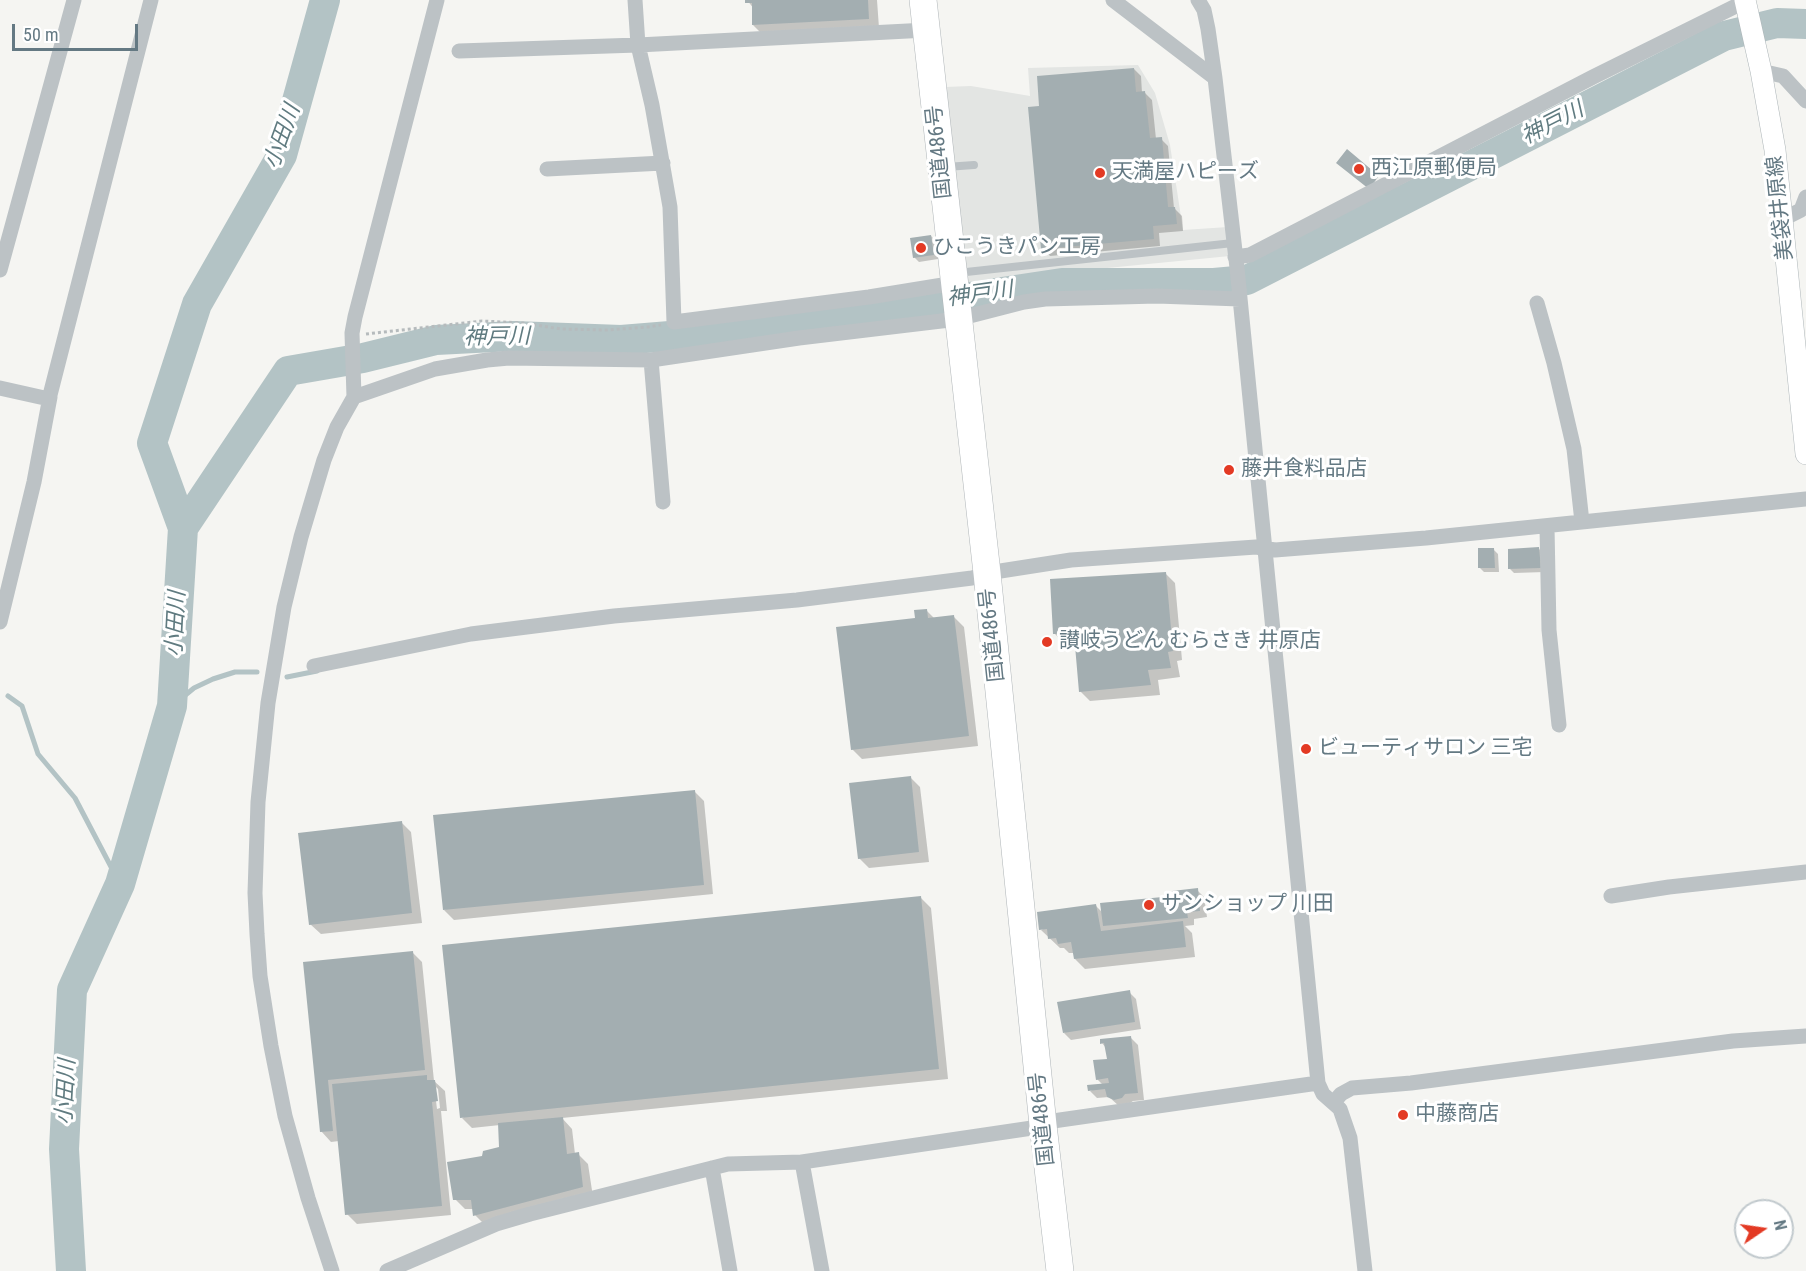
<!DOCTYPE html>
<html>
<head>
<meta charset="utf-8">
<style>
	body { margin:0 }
	#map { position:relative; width:1806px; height:1271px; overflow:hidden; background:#f5f5f2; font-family:"Roboto Condensed",sans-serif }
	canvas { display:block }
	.north { position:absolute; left:1734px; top:1199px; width:60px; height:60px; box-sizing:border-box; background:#fff; border:2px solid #c1c9cd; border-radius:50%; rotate:77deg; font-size:16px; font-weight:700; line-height:24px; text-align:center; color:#647983 }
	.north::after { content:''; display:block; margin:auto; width:21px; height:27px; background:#e33a24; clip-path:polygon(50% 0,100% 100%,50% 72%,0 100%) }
	.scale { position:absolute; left:12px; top:24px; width:126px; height:27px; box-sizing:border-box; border:3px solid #647983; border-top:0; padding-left:8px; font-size:18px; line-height:21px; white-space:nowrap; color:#647983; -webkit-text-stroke:4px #fff; paint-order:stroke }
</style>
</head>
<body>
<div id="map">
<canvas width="1806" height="1271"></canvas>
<div class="north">N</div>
<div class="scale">50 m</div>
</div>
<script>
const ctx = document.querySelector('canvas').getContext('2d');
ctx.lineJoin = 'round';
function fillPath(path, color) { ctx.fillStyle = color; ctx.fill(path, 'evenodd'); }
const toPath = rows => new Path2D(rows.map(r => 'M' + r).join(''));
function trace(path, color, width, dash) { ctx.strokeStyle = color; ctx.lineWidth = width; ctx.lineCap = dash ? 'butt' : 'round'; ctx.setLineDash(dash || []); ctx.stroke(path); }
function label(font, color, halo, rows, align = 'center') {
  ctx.font = font + ' "Roboto Condensed","Noto Sans JP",sans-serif'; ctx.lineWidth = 6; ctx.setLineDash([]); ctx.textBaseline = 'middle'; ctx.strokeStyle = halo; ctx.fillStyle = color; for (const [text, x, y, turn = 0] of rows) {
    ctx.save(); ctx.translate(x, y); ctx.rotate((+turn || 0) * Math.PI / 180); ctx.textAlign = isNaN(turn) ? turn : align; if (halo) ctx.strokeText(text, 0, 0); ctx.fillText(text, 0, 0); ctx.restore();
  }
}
fillPath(toPath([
	[1138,65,1155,93,1170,145,1183,230,1228,227,1230,256,964,282,945,87,971,86,1030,96,1028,68]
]), '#e3e5e3');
fillPath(toPath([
	[747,0,877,0,879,28,763,35,753,25,754,9],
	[1134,69,1141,76,1142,93,1145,93,1152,100,1156,139,1161,139,1168,146,1174,208,1182,216,1183,231,1159,233,1160,246,1050,256,1043,248,1041,108],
	[931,236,936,241,938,259,919,262,914,257],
	[1493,549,1498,554,1499,572,1484,572,1479,567],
	[1539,549,1544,553,1545,572,1514,573,1510,569],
	[1165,573,1175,583,1182,660,1177,661,1180,677,1158,680,1160,695,1090,701,1080,691,1076,643,1065,644,1055,634],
	[926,610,935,619,954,617,964,627,978,746,862,759,852,749,917,620],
	[910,777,920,787,929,862,869,868,859,858],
	[694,791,704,801,713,894,454,920,444,910],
	[401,822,411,832,422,923,321,934,310,924],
	[1197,890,1204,897,1207,917,1194,919,1194,925,1185,926,1192,933,1195,957,1085,969,1075,959,1074,953,1069,953,1064,948,1060,948,1041,930,1096,906,1103,913],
	[921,898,931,908,948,1079,562,1118,572,1129,575,1154,578,1154,588,1164,593,1197,485,1225,475,1215,474,1209,465,1209,455,1199,483,1157,500,1149,500,1125,472,1128,462,1118],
	[412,952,422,962,434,1081,445,1091,447,1111,441,1111,451,1215,357,1224,347,1214,339,1141,331,1142,321,1131,304,963],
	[434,1085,438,1089,440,1108,437,1109],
	[1129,992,1136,999,1141,1029,1071,1040,1064,1033],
	[1130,1037,1138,1045,1144,1100,1133,1101,1126,1106,1119,1106,1109,1097,1097,1098,1090,1091,1103,1085,1097,1079,1108,1060,1106,1048,1102,1043]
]), '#0003');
trace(toPath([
	[287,677,317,671],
	[8,696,22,706,38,754,75,798,120,884],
	[172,706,194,688,213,679,235,672,257,672]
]), '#b3c3c5', 5);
trace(toPath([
	[183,528,288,371,363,358,436,340,514,336,621,340,755,329,1062,283,1214,283,1247,280,1724,36,1777,23,1806,24],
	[71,1271,64,1149,72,990,120,884,172,706,183,528,152,443,197,304,282,155,325,0]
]), '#b3c3c5', 30);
fillPath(toPath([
	[745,0,868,0,869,19,752,25,752,3,745,3],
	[1134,68,1136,92,1145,91,1150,138,1162,137,1168,207,1175,207,1177,224,1153,226,1154,239,1041,249,1028,107,1039,106,1037,76],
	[1347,149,1379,176,1369,189,1336,163],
	[931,235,934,255,913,258,910,238],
	[1539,547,1541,568,1508,569,1508,549],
	[1478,548,1494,548,1495,568,1478,568],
	[1166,572,1173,651,1168,652,1171,668,1148,670,1151,685,1079,692,1074,634,1053,634,1050,579],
	[927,609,928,618,954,615,969,736,851,750,836,627,915,618,914,610],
	[911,776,919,852,858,859,849,783],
	[695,790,704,885,443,910,433,815],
	[402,821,412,913,309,925,298,833],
	[1198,888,1200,911,1187,912,1188,918,1103,926,1100,903,1173,896,1172,891],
	[921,896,939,1069,460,1118,442,945],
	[1096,904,1101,931,1183,921,1186,947,1074,959,1071,942,1058,944,1056,938,1048,939,1047,929,1039,930,1037,912],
	[413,951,425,1070,328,1080,333,1131,320,1132,303,962],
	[1130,990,1135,1022,1063,1033,1057,1002],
	[1131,1036,1138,1093,1125,1094,1122,1098,1114,1100,1107,1097,1105,1089,1088,1091,1087,1085,1109,1083,1108,1078,1096,1080,1093,1060,1107,1059,1104,1043,1100,1044,1100,1039],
	[427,1075,427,1080,435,1080,438,1101,432,1102,442,1206,345,1215,332,1084],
	[563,1117,567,1154,579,1152,583,1187,473,1216,471,1200,453,1200,447,1162,482,1156,483,1151,499,1147,498,1123]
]), '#a3aeb1');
const secondary = toPath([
	[1745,0,1761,71,1775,150,1806,454]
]);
const highway = toPath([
	[923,0,987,573,1043,1125,1060,1271]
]);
trace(secondary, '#aeb6b9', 22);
trace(highway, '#afb5b8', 28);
trace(toPath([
	[366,334,482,321,523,323,561,329,607,330,648,327,661,325]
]), '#b6bbbd', 3, [3, 3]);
trace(toPath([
	[946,167,974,165],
	[957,273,1233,243]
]), '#bcc2c5', 8);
trace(toPath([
	[635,0,638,45,652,105,670,207,674,322,869,297,955,283],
	[1113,0,1215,78],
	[1198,0,1204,10,1208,29,1215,78,1237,268,1318,1083,1323,1094,1340,1109,1350,1138,1365,1271],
	[459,51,638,45,927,30],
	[1761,71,1783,76,1806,101],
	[547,169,663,163],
	[1783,219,1801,210,1806,197],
	[1235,257,1250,255,1593,77,1748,0],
	[0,270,74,0],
	[1537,303,1554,363,1574,449,1582,522],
	[651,360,663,502],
	[0,388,49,399,151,0],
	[354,397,435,369,487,360,509,358,651,360,799,338,958,319,1024,302,1045,299,1157,296,1240,299],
	[1547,527,1549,630,1559,725],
	[0,622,34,482,50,397],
	[314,666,471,634,614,616,797,600,972,578,994,572,1071,560,1256,547,1275,550,1426,538,1806,499],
	[1611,896,1669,887,1806,872],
	[1334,1102,1341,1094,1352,1088,1411,1083,1733,1041,1806,1036],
	[802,1162,822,1271],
	[712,1168,730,1271],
	[332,1271,308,1198,285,1116,271,1046,260,976,257,934,255,893,258,802,268,703,284,607,301,537,324,460,337,427,354,397,352,333,355,317,437,0],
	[387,1271,496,1224,530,1214,728,1164,802,1162,1032,1128,1053,1121,1318,1083]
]), '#bcc2c5', 15);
trace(secondary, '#fff', 21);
trace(highway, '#fff', 27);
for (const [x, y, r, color] of [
	[1359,169,6,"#e33a24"],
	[1100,173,6,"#e33a24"],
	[921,248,6,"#e33a24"],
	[1229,470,6,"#e33a24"],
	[1047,642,6,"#e33a24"],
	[1306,749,6,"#e33a24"],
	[1149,905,6,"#e33a24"],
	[1403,1115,6,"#e33a24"]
]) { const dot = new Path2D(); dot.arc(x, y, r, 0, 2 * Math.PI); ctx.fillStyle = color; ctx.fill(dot); trace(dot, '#fff', 2); }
label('21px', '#647983', '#fff', [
	["国道486号",940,152,-96],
	["美袋井原線",1781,208,-96],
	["国道486号",993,635,-96],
	["国道486号",1043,1119,-96]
]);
label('21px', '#647983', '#fff', [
	["西江原郵便局",1371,169],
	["天満屋ハピーズ",1112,173],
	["ひこうきパン工房",933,248],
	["藤井食料品店",1241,470],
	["讃岐うどん むらさき 井原店",1059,642],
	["ビューティサロン 三宅",1318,749],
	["サンショップ 川田",1161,905],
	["中藤商店",1415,1115]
], 'left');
label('italic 22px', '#607b80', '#fff', [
	["神戸川",1553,124,-27],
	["小田川",283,137,-70],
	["神戸川",980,295,-8],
	["神戸川",497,338,-1],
	["小田川",177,624,-87],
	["小田川",67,1092,-87]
]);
</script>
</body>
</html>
